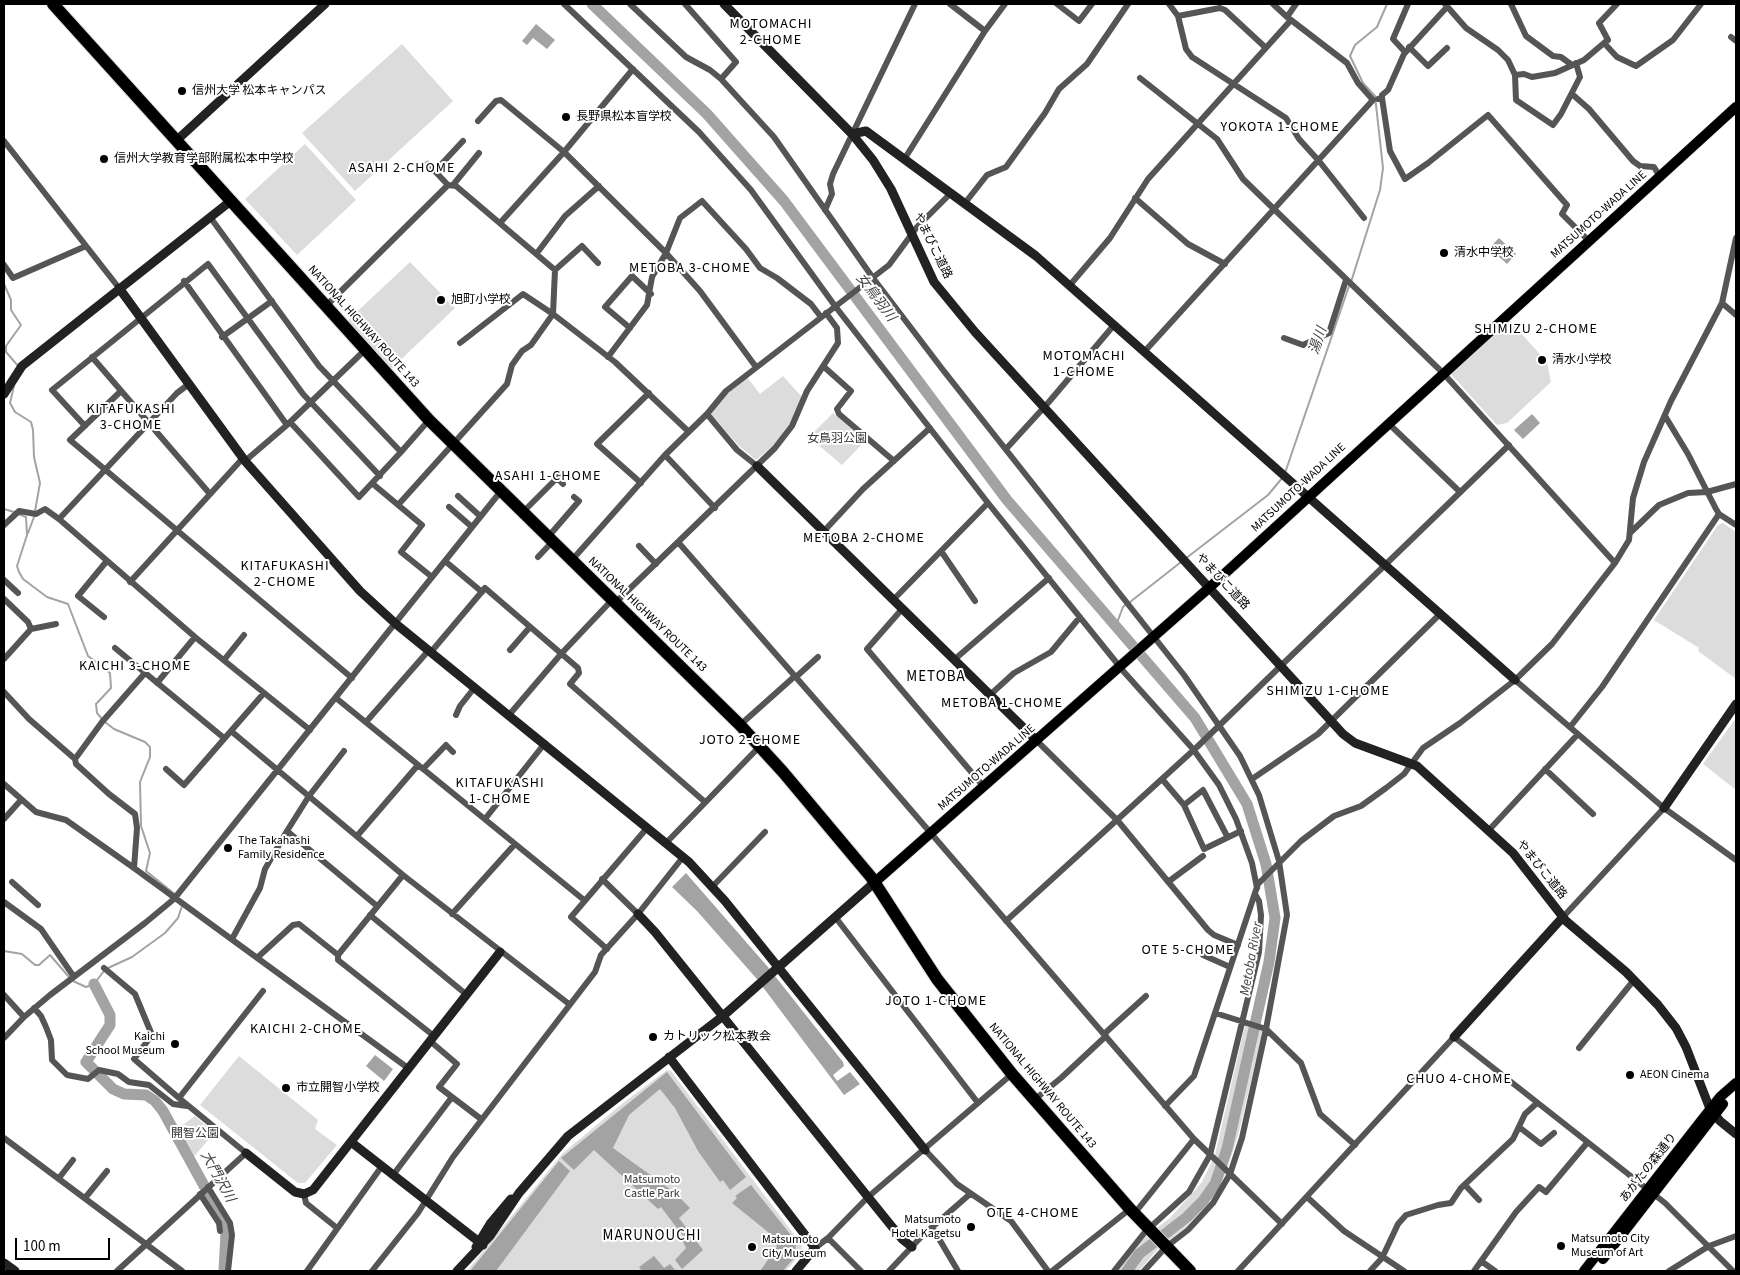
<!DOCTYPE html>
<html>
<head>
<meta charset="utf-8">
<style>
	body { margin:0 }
	#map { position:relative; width:1740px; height:1275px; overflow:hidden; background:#fff; font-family:"Source Sans 3",sans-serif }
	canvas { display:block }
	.frame { position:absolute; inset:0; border:5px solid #000; pointer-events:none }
	.scale { position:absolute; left:15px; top:1238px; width:95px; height:22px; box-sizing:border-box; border:2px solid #000; border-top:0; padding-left:6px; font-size:15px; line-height:18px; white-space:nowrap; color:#000; -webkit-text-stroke:4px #fff; paint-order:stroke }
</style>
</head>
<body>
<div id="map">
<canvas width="1740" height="1275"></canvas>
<div class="frame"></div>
<div class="scale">100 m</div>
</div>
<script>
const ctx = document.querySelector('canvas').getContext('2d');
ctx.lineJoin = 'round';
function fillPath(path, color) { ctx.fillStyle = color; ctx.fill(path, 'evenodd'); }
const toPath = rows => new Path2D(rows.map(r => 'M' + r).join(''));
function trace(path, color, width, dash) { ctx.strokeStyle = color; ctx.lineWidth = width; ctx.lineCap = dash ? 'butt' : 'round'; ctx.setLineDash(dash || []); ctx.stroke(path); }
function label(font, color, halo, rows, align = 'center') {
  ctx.font = font + ' "Source Sans 3","Noto Sans JP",sans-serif'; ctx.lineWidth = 4; ctx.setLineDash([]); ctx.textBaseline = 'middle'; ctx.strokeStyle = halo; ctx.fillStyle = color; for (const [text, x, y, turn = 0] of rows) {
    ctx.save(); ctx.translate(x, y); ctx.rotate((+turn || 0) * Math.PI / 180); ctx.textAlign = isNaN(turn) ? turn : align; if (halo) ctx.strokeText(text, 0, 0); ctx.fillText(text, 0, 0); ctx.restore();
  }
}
fillPath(toPath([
	[402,44,453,101,355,191,302,133],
	[305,144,356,200,297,255,245,199],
	[410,262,455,308,390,370,346,322],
	[1509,320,1547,362,1551,382,1507,423,1497,425,1450,373],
	[783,376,802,397,793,419,779,440,756,460,738,445,712,415,712,411,717,403,747,377,760,394],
	[833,413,865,441,842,465,809,437],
	[1723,523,1736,532,1736,679,1698,651,1699,648,1654,620,1718,525],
	[1736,718,1736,790,1703,764],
	[1245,1025,1253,1027,1220,1167,1210,1187,1186,1215,1153,1237,1130,1259,1123,1271,1116,1271,1144,1237,1170,1218,1202,1182,1215,1155],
	[1256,1028,1263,1030,1238,1136,1225,1175,1215,1194,1185,1228,1158,1249,1139,1271,1129,1271,1141,1256,1188,1219,1217,1184,1229,1144],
	[239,1056,318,1120,315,1129,337,1145,305,1183,298,1183,200,1105],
	[667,1070,671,1071,802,1245,801,1253,786,1271,467,1271,563,1153,623,1103],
	[195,1116,214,1133,192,1159,177,1129]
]), '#dcdcdc');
fillPath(toPath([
	[536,24,555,40,547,49,533,38,527,45,522,41],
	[1499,238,1516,254,1507,264,1489,248],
	[1532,414,1540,423,1523,439,1514,430],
	[686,873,767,966,843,1062,844,1066,833,1075,837,1081,850,1072,860,1084,844,1095,756,978,697,911,672,887],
	[375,1055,393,1069,384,1081,366,1066],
	[667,1072,746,1177,730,1190,723,1180,720,1182,698,1151,675,1108,660,1089,629,1115,613,1148,674,1192,690,1208,679,1218,703,1250,682,1269,675,1260,686,1248,681,1238,683,1236,661,1207,658,1209,594,1150,574,1170,561,1158],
	[559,1161,570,1171,496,1271,470,1271],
	[751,1185,794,1239,796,1245,794,1258,783,1271,760,1271,777,1247,768,1232,732,1203,737,1198,735,1196],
	[654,1256,664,1268,670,1264,676,1271,642,1271,639,1267]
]), '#a3a3a3');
trace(toPath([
	[1351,282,1380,190,1383,168,1375,96,1363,83,1350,56,1355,45,1377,27,1387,4],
	[4,284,11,300,11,310,21,325,6,346,6,352,19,367],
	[14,386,10,403,15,412,31,422,33,430,34,457,40,483,35,511],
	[1285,473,1349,286],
	[4,509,14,512],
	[18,514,26,517,27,535,17,566,19,572,23,579,47,597,68,604,88,656,110,673,111,688,96,704,97,713,102,719],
	[28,533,34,517],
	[1185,559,1268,495,1283,477],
	[1130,602,1181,562],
	[1115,628,1123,607,1126,604],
	[105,722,114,729,145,742,150,747,150,757,140,782,141,826,150,853,146,871,176,895],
	[4,951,22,954,35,965,39,965,50,955,69,977],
	[108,968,132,957,165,933,178,918,182,906],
	[73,981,86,987,94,984,104,971]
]), '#a3a3a3', 2);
trace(toPath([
	[592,4,707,114,784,201,1007,500,1195,718,1247,804,1266,864,1275,918,1269,962,1227,1149,1215,1184,1203,1201,1187,1217,1139,1254,1127,1271],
	[94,984,110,1015,110,1025,86,1062,113,1089,124,1094,146,1095,155,1101,163,1111,224,1222,226,1233,224,1271]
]), '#a3a3a3', 11);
const primary = toPath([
	[875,882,1210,587,1736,107],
	[1603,1259,1723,1104],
	[1584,1271,1701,1121,1720,1097,1736,1083]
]);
const highway = toPath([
	[53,4,429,420,740,725,783,772,871,877,937,979,1012,1074,1130,1209,1190,1271]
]);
trace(primary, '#dbdbdb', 11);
trace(highway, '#dbdbdb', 14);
trace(toPath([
	[564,4,699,132,751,190,835,306,988,503,1124,672,1193,749,1219,785,1236,819,1252,863,1257,888],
	[630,4,686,57,710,70,721,79,774,137,873,278,943,370,1184,675,1240,756,1259,795,1279,861,1287,915,1266,1029,1242,1138,1230,1174,1213,1203,1188,1230,1166,1247,1144,1271],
	[685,4,736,62,721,79],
	[950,4,985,31],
	[1057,4,1079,21,1092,4],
	[1169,4,1178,16,1186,49,1192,57,1286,118,1299,139,1319,161,1364,218],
	[1273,4,1287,17],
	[1445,4,1466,28,1498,50,1508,60,1515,75,1516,100,1553,125,1561,114,1580,77,1576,63],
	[1511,4,1526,36,1553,56,1561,57,1572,65],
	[1178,16,1220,8,1225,10,1266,48],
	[1291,20,1287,17,1296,4],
	[1731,37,1736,41],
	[1604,43,1608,40,1599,23,1617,4],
	[1409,47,1428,66,1447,48],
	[1405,52,1393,39,1408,4],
	[1515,75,1524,74,1532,77,1555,73,1584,60,1604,43,1617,57,1636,66,1673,40,1701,4],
	[1140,78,1217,139,1243,179,1443,373,1615,563],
	[1572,94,1589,109,1633,161,1640,166,1654,167,1660,177],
	[1382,98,1390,151,1405,179,1428,163,1488,115,1567,205,1562,214,1589,241],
	[1378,99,1382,98,1382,95,1388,90,1404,54,1447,7],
	[478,121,496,101,501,100,564,152,666,253,700,291,756,367],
	[4,141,119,288],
	[905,158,985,31,1005,4],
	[428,164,448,185],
	[435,171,463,141],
	[453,185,479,153],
	[1135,198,1188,244,1225,264],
	[965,203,987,175,1006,167,1045,113,1059,89,1087,64,1128,4],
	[825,210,832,194,830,184,833,174,915,4],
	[210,217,319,366,401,452,429,420],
	[500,223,564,152,633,69],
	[537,253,565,216,599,186],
	[4,265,13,278,86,246],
	[555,270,582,246,598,263],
	[184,281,287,425],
	[1070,285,1110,238,1148,179,1291,20,1347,63,1358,83,1373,100,1145,351],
	[1722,303,1736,315],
	[326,306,448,185,456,186,555,270,553,314,531,345,522,351,512,365,507,384,398,505],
	[630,328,605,307,632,276,651,294],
	[222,337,272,301],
	[1284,338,1303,345,1329,333,1346,280],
	[460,343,523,294,553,314,615,362,689,432],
	[92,357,210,494],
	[608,357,647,305,652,277,666,253,680,218,702,201,746,249,760,268,777,278,811,304,821,317],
	[823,366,851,391,837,409,839,414,894,461],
	[189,384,177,393,59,519,195,637,310,730],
	[121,391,70,440,352,678],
	[707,414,737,450,757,466],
	[1665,416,1688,454,1716,509,1719,514,1736,525],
	[290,422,359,497,401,452],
	[1388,423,1459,491],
	[85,426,52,390,208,264,303,394,380,476],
	[1006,449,1048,403,1114,325],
	[665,455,715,508],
	[245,461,287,425,365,350],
	[558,479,563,484],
	[641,483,597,444,649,393],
	[373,484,422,525,401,552,432,577],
	[458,496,480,516],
	[449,507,472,527],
	[523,512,562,473],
	[4,525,19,511,36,514,45,509,59,519],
	[825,530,863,489,930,428],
	[1630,533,1659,505,1688,493,1707,492,1736,484],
	[548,537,579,501,574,497],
	[678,542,855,745,1194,1139,1282,1224],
	[639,546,656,564],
	[941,551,975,601],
	[538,557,553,541],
	[572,560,665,455,707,414,726,391,889,265,917,227,951,193],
	[445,561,482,592],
	[4,580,18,593],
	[130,582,243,458],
	[4,599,28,622,31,629,4,659],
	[894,599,988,503],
	[615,603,775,448,792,426,807,391,838,343,837,328,826,313],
	[903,608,867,649,984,787],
	[104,617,78,596,106,562],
	[31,629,56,624],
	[115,648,224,738],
	[510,650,530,627],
	[431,652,485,588,578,668,579,673,570,684,705,802],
	[955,659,1049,578],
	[224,660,244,635],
	[796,677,818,657],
	[1515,680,1664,808,1736,860],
	[157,683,195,637],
	[4,692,29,719,75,759,76,764,109,794,135,814,137,828,134,868],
	[991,694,1014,673,1051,652,1080,617],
	[336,698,584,900],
	[456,715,460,706,475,687],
	[509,715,561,654,612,600],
	[366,722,429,650],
	[740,725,795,676],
	[1570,727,1602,687,1719,514],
	[231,731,403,875,569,1004],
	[1037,741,1118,821,1208,930,1214,935,1238,945],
	[75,759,102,722,145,673],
	[166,769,184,785,264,693],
	[423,769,446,745,453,752],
	[1545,769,1593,814],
	[1162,779,1184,805,1204,849,1241,831],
	[1252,779,1318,734,1441,613],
	[4,784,36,812,66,820,134,868,408,1068],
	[1184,805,1203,790,1227,836],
	[4,819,21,800],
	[485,819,545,743],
	[1489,830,1578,734],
	[287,831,377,906],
	[357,836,418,765],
	[666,843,760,746],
	[602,879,638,914],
	[12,882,38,905],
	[1168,882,1203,856],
	[712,887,765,832],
	[4,902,41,929,74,977],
	[452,914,515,844],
	[370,915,467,995],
	[1563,917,1664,808],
	[836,918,978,1103],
	[1006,921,1197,747,1509,445],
	[232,939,260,888,265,869,287,831,309,796,344,751],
	[607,949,571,917,647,828],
	[338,955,403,875],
	[1203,955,1230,967],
	[258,957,293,925,299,924,338,955,338,960,434,1036],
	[104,968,135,994,152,1035,134,1059,179,1098],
	[4,995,24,1017],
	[34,1008,41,1016,46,1027,51,1040,52,1060,67,1075,88,1079,99,1070,118,1074,129,1082,149,1085,173,1104,187,1106],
	[1215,1013,1266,1029,1301,1063,1320,1114,1355,1145],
	[1104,1034,1146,996],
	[4,1038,24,1017,50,995,145,923,174,899,501,491],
	[430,1041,457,1064,439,1087,452,1097],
	[1579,1048,1634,980],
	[1034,1100,1061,1078,1106,1036],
	[1165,1106,1194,1076,1258,884,1301,841,1334,816,1361,806,1386,788,1404,774,1423,748,1460,723,1515,680,1552,644,1615,563,1629,540,1633,498,1644,462,1671,401,1722,303,1736,238],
	[1519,1127,1541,1144,1554,1133],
	[4,1138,182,1271],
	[925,1150,957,1184,1011,1221,1048,1271],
	[393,1175,452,1097,481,1119],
	[59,1178,73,1160],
	[1465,1185,1479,1200],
	[208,1187,230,1223,232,1235,228,1271],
	[200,1194,219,1223,220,1231],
	[304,1194,306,1203,337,1228],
	[1307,1197,1344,1231,1404,1271],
	[85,1198,107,1171],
	[1134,1214,1194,1139],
	[932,1227,958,1271],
	[828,1238,861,1271],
	[815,1248,828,1238,868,1197,1012,1074],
	[1481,1261,1495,1271],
	[117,1271,246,1153,179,1098,263,991],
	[307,1271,382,1166],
	[372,1271,418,1213,453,1157,595,972,601,955,638,914,683,857],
	[889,1271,922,1236,970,1194],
	[1052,1271,1130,1209],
	[1114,1271,1145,1232,1189,1192,1210,1155,1259,952,1261,915,1259,901,1255,894],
	[1238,1271,1454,1037,1665,1203,1733,1271],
	[1370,1271,1382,1258,1398,1224,1406,1215,1438,1205,1451,1203,1461,1188,1513,1139,1525,1114,1537,1103],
	[1474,1271,1516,1212,1539,1187,1546,1192,1587,1143],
	[1669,1271,1709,1246,1736,1236]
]), '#555', 6);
trace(toPath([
	[724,4,852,134,873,160,891,189,934,282,975,332,1343,734,1355,743,1417,766,1513,853,1566,921,1626,972,1658,1005,1676,1028,1686,1047,1710,1109,1720,1121,1736,1134],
	[852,134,866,131,1036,256,1515,680],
	[177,140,325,4],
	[119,288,245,461,360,591,396,624,689,862,725,901,925,1150],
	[4,394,22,366,232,200],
	[757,466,1037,741],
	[1664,808,1736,704],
	[638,914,655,932,868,1197,902,1239,912,1247],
	[1454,1037,1563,917],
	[669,1057,815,1248,796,1271],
	[351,1142,483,1245],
	[246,1153,295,1192,304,1194,313,1190,500,952],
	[476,1247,490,1224,511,1199],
	[4,1263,15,1271],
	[457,1271,490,1236,519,1193,568,1136,723,1016,875,882]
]), '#222', 9);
trace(primary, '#000', 10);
trace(highway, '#000', 12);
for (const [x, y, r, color] of [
	[182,91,5,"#000"],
	[566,117,5,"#000"],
	[104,159,5,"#000"],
	[1444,253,5,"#000"],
	[441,300,5,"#000"],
	[1542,360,5,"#000"],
	[228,848,5,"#000"],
	[653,1037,5,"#000"],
	[175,1044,5,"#000"],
	[1630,1075,5,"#000"],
	[286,1088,5,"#000"],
	[971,1227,5,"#000"],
	[1561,1246,5,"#000"],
	[752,1247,5,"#000"]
]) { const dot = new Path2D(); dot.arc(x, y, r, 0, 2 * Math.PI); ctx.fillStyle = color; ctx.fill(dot); trace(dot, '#fff', 2); }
label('12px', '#000', '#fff', [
	["信州大学 松本キャンパス",192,91],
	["長野県松本盲学校",576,117],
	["信州大学教育学部附属松本中学校",114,159],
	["清水中学校",1454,253],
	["旭町小学校",451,300],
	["清水小学校",1552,360],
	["The Takahashi",238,841],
	["Family Residence",238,855],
	["Kaichi",165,1037,"right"],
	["School Museum",165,1051,"right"],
	["カトリック松本教会",663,1037],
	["AEON Cinema",1640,1075],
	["市立開智小学校",296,1088],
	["Matsumoto",961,1220,"right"],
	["Hotel Kagetsu",961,1234,"right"],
	["Matsumoto City",1571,1239],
	["Museum of Art",1571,1253],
	["Matsumoto",762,1240],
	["City Museum",762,1254]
], 'left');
label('12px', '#000', '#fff', [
	["MATSUMOTO-WADA LINE",1599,215,-42],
	["やまびこ道路",932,246,64],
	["NATIONAL HIGHWAY ROUTE 143",363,327,48],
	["MATSUMOTO-WADA LINE",1299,488,-43],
	["やまびこ道路",1222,582,47],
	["NATIONAL HIGHWAY ROUTE 143",647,615,44],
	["MATSUMOTO-WADA LINE",987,768,-41],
	["やまびこ道路",1541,870,51],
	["NATIONAL HIGHWAY ROUTE 143",1042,1086,50],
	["あがたの森通り",1649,1168,-52]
]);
label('12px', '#333', '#fff', [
	["女鳥羽公園",837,439],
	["開智公園",195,1134],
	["Matsumoto",652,1180],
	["Castle Park",652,1194]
]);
ctx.letterSpacing = '1px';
label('14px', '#000', '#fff', [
	["MOTOMACHI",771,25],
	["2-CHOME",771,41],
	["YOKOTA 1-CHOME",1280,128],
	["ASAHI 2-CHOME",402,169],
	["METOBA 3-CHOME",690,269],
	["SHIMIZU 2-CHOME",1536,330],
	["MOTOMACHI",1084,357],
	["1-CHOME",1084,373],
	["KITAFUKASHI",131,410],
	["3-CHOME",131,426],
	["ASAHI 1-CHOME",548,477],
	["METOBA 2-CHOME",864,539],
	["KITAFUKASHI",285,567],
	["2-CHOME",285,583],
	["KAICHI 3-CHOME",135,667],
	["SHIMIZU 1-CHOME",1328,692],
	["METOBA 1-CHOME",1002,704],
	["JOTO 2-CHOME",750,741],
	["KITAFUKASHI",500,784],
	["1-CHOME",500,800],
	["OTE 5-CHOME",1188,951],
	["JOTO 1-CHOME",936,1002],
	["KAICHI 2-CHOME",306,1030],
	["CHUO 4-CHOME",1459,1080],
	["OTE 4-CHOME",1033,1214]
]);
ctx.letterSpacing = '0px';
label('italic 14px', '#444', '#fff', [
	["女鳥羽川",875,298,53],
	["湯川",1319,341,-72],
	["Metoba River",1252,959,-80],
	["大門沢川",217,1177,61]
]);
ctx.letterSpacing = '1px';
label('15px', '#000', '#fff', [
	["METOBA",936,678],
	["MARUNOUCHI",652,1237]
]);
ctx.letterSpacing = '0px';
</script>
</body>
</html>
